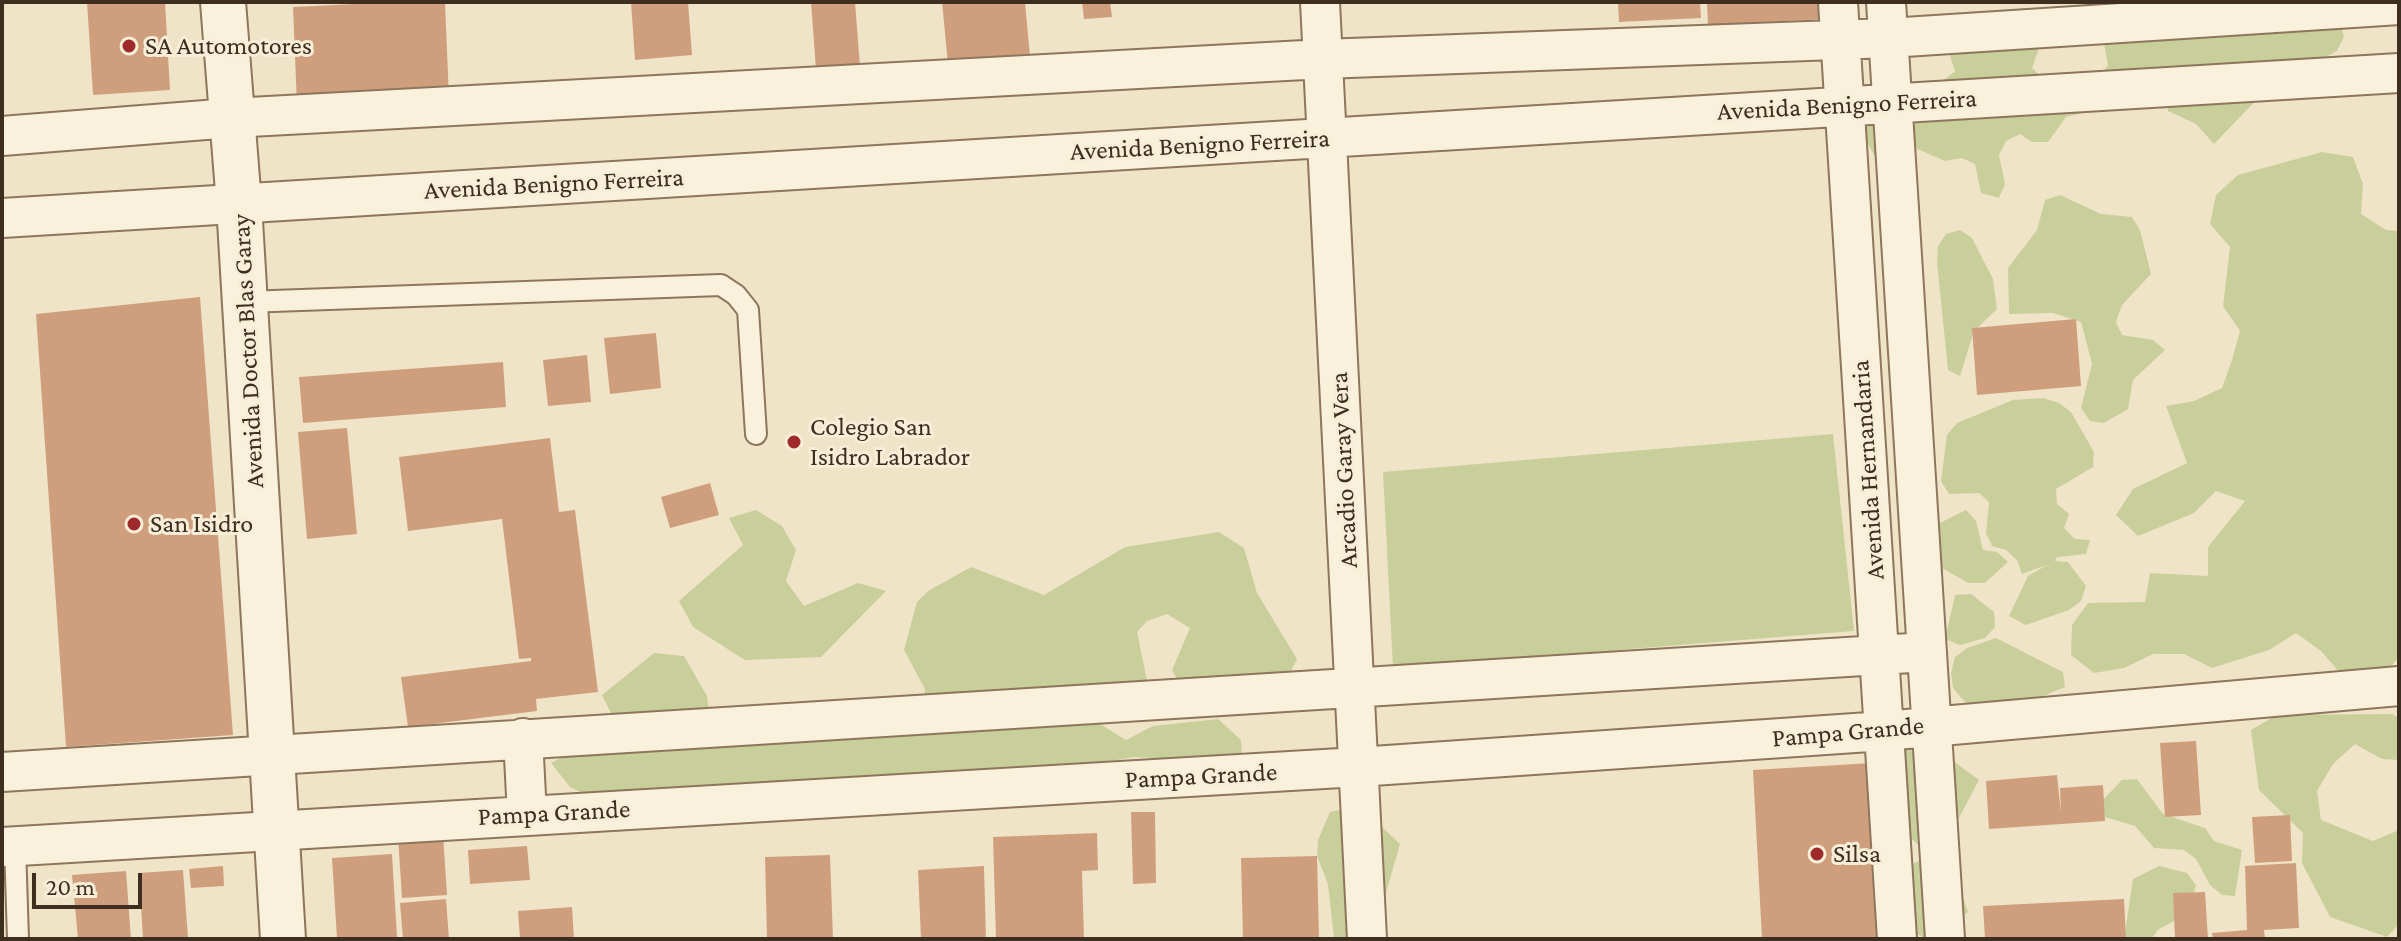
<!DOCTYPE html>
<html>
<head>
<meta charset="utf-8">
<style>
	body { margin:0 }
	#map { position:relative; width:2401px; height:941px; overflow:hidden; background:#f0e4c8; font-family:"Crimson Pro",serif }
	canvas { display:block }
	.frame { position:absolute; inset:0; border:4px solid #3d2e20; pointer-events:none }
	.scale { position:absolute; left:32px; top:873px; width:110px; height:36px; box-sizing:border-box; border:4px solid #3d2e20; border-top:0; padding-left:10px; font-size:24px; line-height:28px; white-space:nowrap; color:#3d2e20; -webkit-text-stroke:6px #f7eed8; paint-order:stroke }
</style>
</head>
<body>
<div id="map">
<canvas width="2401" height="941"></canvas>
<div class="frame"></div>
<div class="scale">20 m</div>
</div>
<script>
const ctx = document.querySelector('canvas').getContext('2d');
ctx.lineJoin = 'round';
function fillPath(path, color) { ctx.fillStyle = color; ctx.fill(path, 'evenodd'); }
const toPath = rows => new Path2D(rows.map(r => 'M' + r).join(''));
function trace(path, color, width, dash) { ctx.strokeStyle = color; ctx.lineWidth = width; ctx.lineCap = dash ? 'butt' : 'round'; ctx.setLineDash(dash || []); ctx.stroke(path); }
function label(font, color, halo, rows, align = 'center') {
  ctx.font = font + ' "Crimson Pro",serif'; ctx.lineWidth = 6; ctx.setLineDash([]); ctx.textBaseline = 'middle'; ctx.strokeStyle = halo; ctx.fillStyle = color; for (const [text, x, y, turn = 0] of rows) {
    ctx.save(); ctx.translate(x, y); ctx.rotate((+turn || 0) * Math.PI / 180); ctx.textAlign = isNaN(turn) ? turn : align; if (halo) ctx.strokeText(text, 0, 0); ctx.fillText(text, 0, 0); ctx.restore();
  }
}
fillPath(toPath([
	[2100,23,2340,23,2344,37,2337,51,2268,88,2214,144,2196,124,2168,111,2167,82,2100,77,2108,65],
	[2042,40,2032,68,2053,89,2110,106,2066,117,2048,142,2032,142,2020,134,2006,141,1999,155,2005,184,1999,198,1981,193,1975,164,1962,158,1945,161,1915,148,1906,160,1891,164,1877,160,1863,135,1865,119,1914,81,1944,80,1955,71,1950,56,1951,42],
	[2322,152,2353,157,2363,184,2361,214,2386,230,2399,231,2399,657,2387,671,2341,674,2321,651,2296,633,2269,650,2212,668,2184,654,2153,654,2124,668,2094,673,2071,655,2072,625,2088,603,2145,602,2150,573,2208,576,2208,547,2245,501,2216,491,2194,513,2138,536,2116,515,2133,489,2187,463,2166,406,2194,401,2222,388,2232,360,2240,331,2223,306,2230,247,2210,224,2216,195,2238,175],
	[2060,195,2101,214,2132,217,2140,230,2151,274,2122,305,2116,322,2122,335,2153,340,2165,350,2133,380,2128,409,2104,423,2090,421,2081,408,2092,364,2081,322,2053,313,2009,314,2008,268,2037,230,2045,200],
	[1960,230,1972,238,1993,279,1997,309,1974,331,1960,376,1948,370,1937,262,1938,246,1946,234],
	[2043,398,2059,403,2071,412,2094,452,2093,467,2056,489,2057,504,2069,514,2064,528,2075,539,2090,540,2086,554,2057,557,2055,561,2068,562,2086,586,2081,601,2069,610,2026,625,2009,616,2028,576,2047,565,2022,574,2017,560,2006,550,1992,546,1986,533,1989,502,1979,493,1949,494,1941,481,1947,435,1957,423,2013,400],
	[1833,434,1854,631,1393,668,1383,472],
	[756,510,782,526,796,550,786,581,804,606,858,583,886,591,821,657,745,660,693,627,679,601,743,545,729,518],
	[1966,510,1976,521,1983,550,1997,552,2008,562,1985,583,1968,583,1942,568,1940,523],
	[1219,532,1244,548,1257,593,1297,659,1283,686,1186,695,1172,670,1190,628,1167,614,1147,621,1137,632,1152,705,1100,724,1126,740,1153,726,1218,719,1241,740,1242,756,1229,762,1134,757,927,793,637,819,570,787,551,763,580,748,628,748,602,695,654,653,684,656,707,696,711,725,921,718,925,689,904,650,917,602,928,591,971,567,1044,595,1125,547],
	[1971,594,1994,612,1995,627,1985,638,1960,645,1945,639,1955,595],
	[1996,638,2063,672,2065,687,2029,702,1997,726,1963,700,1953,688,1951,673,1955,657,1967,648],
	[2392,714,2399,718,2399,760,2382,759,2355,744,2333,764,2317,791,2321,820,2373,841,2399,830,2399,924,2387,937,2330,917,2302,863,2303,833,2259,790,2251,730,2277,715],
	[1916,718,1956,763,1979,780,1951,833,1924,849,1894,825,1884,766,1907,747],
	[2137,779,2163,814,2205,828,2214,841,2242,850,2235,896,2222,895,2210,885,2196,859,2184,850,2154,848,2135,826,2105,817,2101,802,2122,780],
	[1360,806,1400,844,1383,903,1379,939,1334,939,1328,884,1317,856,1318,840,1330,812],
	[1923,859,1959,886,1968,912,1944,931,1923,937,1908,930,1896,872],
	[2159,866,2187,873,2196,885,2187,914,2159,929,2151,939,2124,939,2133,879]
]), '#c9cf9b');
fillPath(toPath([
	[87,2,165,2,170,90,93,95],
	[397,2,445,2,449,99,297,105,293,7],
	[631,2,688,2,692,55,635,60],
	[811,2,855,2,860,66,816,70],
	[942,2,1025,2,1030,56,948,64],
	[1082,2,1110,2,1112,17,1084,19],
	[1618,2,1700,2,1701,18,1619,22],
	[1707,2,1824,2,1825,19,1708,25],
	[200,297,233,735,66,747,36,314],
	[2076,319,2081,386,1977,395,1972,328],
	[656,333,661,388,610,394,604,338],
	[587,355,591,402,548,406,543,360],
	[503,362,506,407,303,423,299,377],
	[347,428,357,534,307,539,298,432],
	[550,438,559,512,575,510,598,692,536,699,537,711,408,727,401,677,531,661,531,658,519,659,502,519,408,531,399,457],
	[710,483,719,515,670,528,661,497],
	[2196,741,2201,815,2165,817,2160,743],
	[1872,763,1881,939,1762,939,1753,770],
	[2057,775,2061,813,2060,788,2103,785,2105,821,1989,829,1986,781],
	[1131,812,1155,812,1156,883,1133,884],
	[2290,815,2292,861,2255,863,2252,817],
	[1097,833,1098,870,1082,871,1084,939,996,939,993,837],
	[443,834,447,895,402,898,398,837],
	[527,846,530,880,470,884,468,850],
	[392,854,397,937,337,939,332,858],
	[830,855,833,939,767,939,765,857],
	[1317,856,1319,939,1243,939,1241,858],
	[2296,863,2299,928,2264,930,2265,939,2213,939,2212,933,2247,930,2245,866],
	[223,866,224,886,191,888,189,869],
	[984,866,986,939,921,939,918,870],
	[183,870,188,938,143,939,139,873],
	[126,871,131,939,78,939,72,875],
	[2205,892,2208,939,2175,939,2173,893],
	[446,899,449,939,403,939,400,903],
	[2124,899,2126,939,1985,939,1983,906],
	[572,907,574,939,520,939,518,911]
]), '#cf9f7d');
const service = toPath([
	[245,302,721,285,736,295,748,310,756,434],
	[15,846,18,939]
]);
const minor = toPath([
	[1320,2,1367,939],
	[1838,2,1897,939],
	[1886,2,1945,939],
	[2,136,231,118,1323,59,1889,38,2399,5],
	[2,218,2399,73],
	[523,738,527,815],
	[2,772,1927,652],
	[2,847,1358,767,1884,731,2399,686]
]);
const tertiary = toPath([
	[223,2,239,204,283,939]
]);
trace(service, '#8d765c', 24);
trace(minor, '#8d765c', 42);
trace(tertiary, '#8d765c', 48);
trace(service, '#faf1dc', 20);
trace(minor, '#faf1dc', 38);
trace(tertiary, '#faf1dc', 44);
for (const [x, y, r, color] of [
	[129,46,8,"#9e2a2b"],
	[794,442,8,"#9e2a2b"],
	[134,524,8,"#9e2a2b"],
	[1817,854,8,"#9e2a2b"]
]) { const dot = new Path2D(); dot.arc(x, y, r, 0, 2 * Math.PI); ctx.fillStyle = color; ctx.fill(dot); trace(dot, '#f7eed8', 3); }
label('26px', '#3d2e20', '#f7eed8', [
	["SA Automotores",145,46],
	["Colegio San",810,427],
	["Isidro Labrador",810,457],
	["San Isidro",150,524],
	["Silsa",1833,854]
], 'left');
label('26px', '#3d2e20', '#f7eed8', [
	["Avenida Benigno Ferreira",1847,105,-3],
	["Avenida Benigno Ferreira",1200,145,-3],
	["Avenida Benigno Ferreira",554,184,-3],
	["Avenida Doctor Blas Garay",248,351,-93],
	["Arcadio Garay Vera",1344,470,-93],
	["Avenida Hernandaria",1868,470,-94],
	["Pampa Grande",1848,732,-5],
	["Pampa Grande",1201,776,-3],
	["Pampa Grande",554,813,-3]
]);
</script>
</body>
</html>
